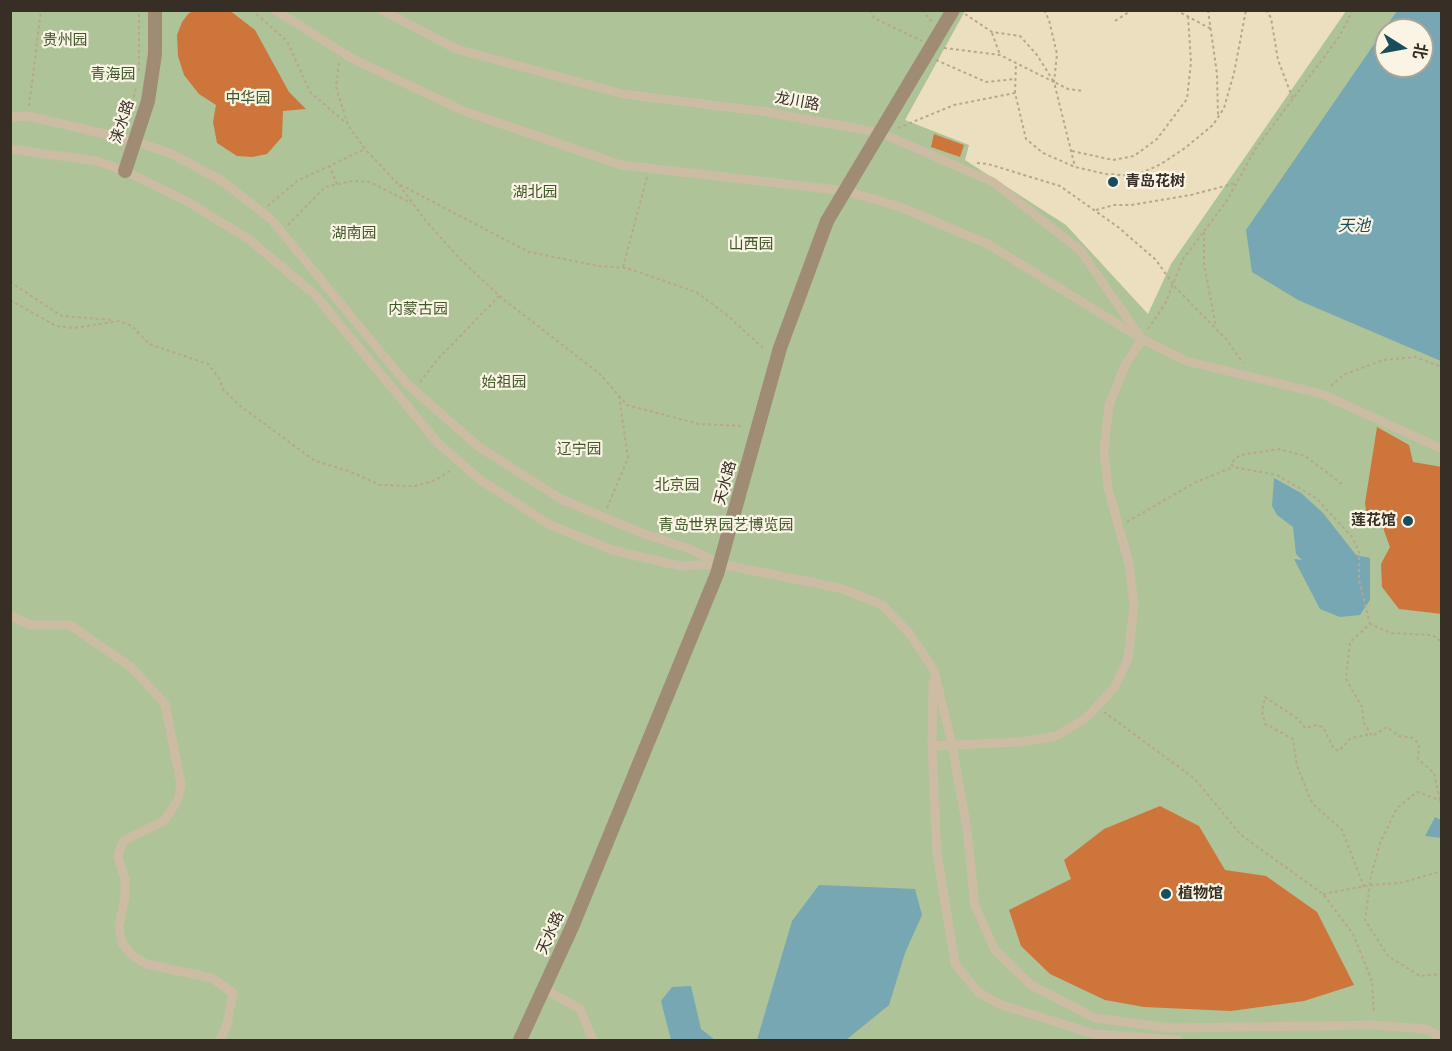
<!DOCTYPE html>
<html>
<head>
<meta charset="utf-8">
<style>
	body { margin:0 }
	#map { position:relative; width:1452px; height:1051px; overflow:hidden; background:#f3ebd9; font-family:"Varela Round","Noto Sans SC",sans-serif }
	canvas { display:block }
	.frame { position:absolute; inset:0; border:12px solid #372e26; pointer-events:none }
	.north { position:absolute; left:1374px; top:18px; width:60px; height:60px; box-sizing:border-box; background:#faf4e5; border:2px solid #aca599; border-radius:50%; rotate:101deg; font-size:16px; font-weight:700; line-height:24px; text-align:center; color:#372e26 }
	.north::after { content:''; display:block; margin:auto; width:21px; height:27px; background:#194d5b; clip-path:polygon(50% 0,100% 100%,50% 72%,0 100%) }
</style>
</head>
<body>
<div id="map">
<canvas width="1452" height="1051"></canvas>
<div class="frame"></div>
<div class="north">北</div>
</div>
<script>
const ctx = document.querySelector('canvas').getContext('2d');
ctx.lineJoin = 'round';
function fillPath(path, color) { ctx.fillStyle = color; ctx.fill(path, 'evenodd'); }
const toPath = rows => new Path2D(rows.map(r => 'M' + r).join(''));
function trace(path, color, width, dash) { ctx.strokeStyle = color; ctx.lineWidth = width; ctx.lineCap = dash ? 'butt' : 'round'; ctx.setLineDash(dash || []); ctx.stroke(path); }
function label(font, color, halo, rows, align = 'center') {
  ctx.font = font + ' "Varela Round","Noto Sans SC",sans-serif'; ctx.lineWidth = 4.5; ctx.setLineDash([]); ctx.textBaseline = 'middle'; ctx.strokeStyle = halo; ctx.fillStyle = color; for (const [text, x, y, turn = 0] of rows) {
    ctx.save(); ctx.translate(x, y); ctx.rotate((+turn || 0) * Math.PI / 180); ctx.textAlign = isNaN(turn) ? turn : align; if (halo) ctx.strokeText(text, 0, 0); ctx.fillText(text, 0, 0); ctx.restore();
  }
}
fillPath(toPath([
	[11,11,1441,11,1441,1040,11,1040],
	[1386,30,1422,30,1422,66,1386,66]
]), '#aec398');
fillPath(toPath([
	[965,11,1346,11,1171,264,1148,314,1066,225,965,160,969,145,905,120]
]), '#ecdfbf');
fillPath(toPath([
	[1397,11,1441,11,1441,361,1298,300,1252,272,1246,230],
	[1386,30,1422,30,1422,66,1386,66],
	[1274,478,1301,493,1323,513,1356,555,1370,558,1370,600,1360,615,1340,617,1320,609,1294,559,1302,560,1296,554,1293,527,1277,515,1272,506],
	[1435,817,1441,820,1441,838,1425,836],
	[819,885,915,889,922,915,905,953,889,1005,846,1040,757,1040,792,921],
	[691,986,701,1029,715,1040,671,1040,661,1001,672,987]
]), '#76a7b2');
fillPath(toPath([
	[196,10,229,10,255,30,289,92,306,109,283,111,282,137,267,154,252,157,237,156,217,143,213,122,216,105,199,94,184,75,178,56,177,35,182,22,189,13],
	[934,134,964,145,960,157,931,147],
	[1377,427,1409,445,1413,462,1442,467,1442,614,1399,609,1382,587,1381,564,1390,547,1382,525,1367,517,1365,503],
	[1160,806,1199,826,1225,870,1266,876,1317,912,1354,985,1304,1001,1231,1011,1144,1007,1105,1000,1050,974,1021,946,1009,910,1071,879,1064,860,1104,829]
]), '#ce753b');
trace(toPath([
	[252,10,287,41,310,92,346,123],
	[870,10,874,18,922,41],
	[922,10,932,22],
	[1044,10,1049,20,1057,54,1054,82],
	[1176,10,1211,29],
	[1208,10,1217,74,1218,115],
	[1266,10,1271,18,1278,60,1293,99],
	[965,14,992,32,1020,36,1037,55,1054,82,1068,89,1083,91],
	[1115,21,1132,10],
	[992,33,1000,55],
	[944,48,1000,55,1054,82,1075,167],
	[936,60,986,82,1015,79],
	[339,63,336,87,348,125,365,149,397,183,529,252,599,266,627,268,696,292,727,315,765,350],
	[139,71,139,10],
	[1015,93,1016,63],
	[29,106,41,10],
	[131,109,136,88],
	[898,128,954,105,1015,93,1026,139,1043,153,1075,167,1106,174,1135,176,1161,164,1185,148,1213,125,1224,108,1234,73,1246,10],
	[1072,151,1113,160,1134,156,1157,139,1187,99,1191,62,1188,16],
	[977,163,988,164,1060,186,1118,227,1156,260,1175,287,1227,340,1243,363],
	[329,165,337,184],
	[399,185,426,221,459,258,503,299,600,374,627,405,699,424,744,426],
	[268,206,297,181,365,149],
	[1096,210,1114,205,1131,205,1191,195,1236,183],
	[288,225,325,187,352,181,370,182,411,203],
	[1204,232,1204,264,1216,327],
	[623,267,647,177],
	[10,282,62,316,113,320],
	[10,300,56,326,74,328,119,321,132,326,149,344,208,364,219,378,223,389,239,405,315,461,349,471,380,485,415,486,436,480,451,470],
	[1148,329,1165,304,1183,259,1226,202,1256,148,1339,37,1353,10],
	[420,382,437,360,499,296],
	[1331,386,1343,375,1383,360,1415,357,1442,367],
	[1342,484,1305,456,1279,449,1240,455,1231,463,1233,467,1277,475,1316,498,1352,537,1359,551,1359,580,1370,624],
	[607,508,628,458,619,396],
	[1127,522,1194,483,1233,467],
	[1104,712,1195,779,1241,835,1323,894,1353,934,1372,981,1374,1014],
	[1440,800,1434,773,1418,759,1419,744,1413,738,1399,736,1387,727,1372,736,1364,723,1362,707,1346,679,1350,642,1370,624,1391,633,1432,635,1442,642],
	[1442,801,1417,792,1397,808,1380,843,1371,876,1365,920,1388,956,1420,976,1442,974],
	[1364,887,1342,830,1312,803,1297,766,1293,739,1265,724,1262,711,1265,697,1298,719,1305,728,1316,725,1323,727,1334,749,1339,751,1351,738,1371,734],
	[1323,894,1370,885,1400,883,1442,871]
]), '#b8a68e', 2, [3, 3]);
trace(toPath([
	[275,10,353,59,464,111,621,165,846,191,900,207,988,244,1142,339,1186,361,1322,394,1442,449],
	[382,10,456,49,623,94,767,112,881,133,993,182,1080,250,1139,335],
	[10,117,28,116,135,141,174,155,222,181,271,219,407,384,479,447,561,499,639,532,690,549,718,563],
	[10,149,97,161,125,171,188,202,250,240,315,295,438,443,479,479,550,525,612,550,680,566,720,564,840,588,882,605,910,634,934,670,952,745,967,829,975,906,995,950,1031,985,1095,1018,1171,1028,1374,1025,1426,1029,1442,1038],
	[10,616,31,625,70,625,131,667,165,704,181,784,178,800,164,821,125,840,121,846,118,857,125,879,125,896,119,927,122,943,132,955,146,964,212,978,233,993,227,1024,220,1040],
	[933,681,932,746,937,853,955,964,978,992,999,1004,1094,1034,1178,1040],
	[932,746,1020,742,1056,736,1086,718,1115,687,1128,658,1134,605,1129,564,1108,488,1104,450,1109,405,1125,365,1142,339],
	[544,989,580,1009,593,1040]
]), '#ccbca4', 9);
trace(toPath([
	[125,171,148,101,155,54,155,10],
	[520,1040,572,927,717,574,780,348,827,221,953,10]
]), '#a08b75', 14);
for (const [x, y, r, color] of [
	[1113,182,6,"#194d5b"],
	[1408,521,6,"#194d5b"],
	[1166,894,6,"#194d5b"]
]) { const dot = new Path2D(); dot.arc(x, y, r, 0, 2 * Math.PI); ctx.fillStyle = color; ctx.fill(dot); trace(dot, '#faf4e5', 2); }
label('15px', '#3f5728', '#faf4e5', [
	["贵州园",65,41],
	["青海园",113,75],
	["中华园",248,99],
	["湖北园",535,193],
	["湖南园",354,234],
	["山西园",751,245],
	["内蒙古园",418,310],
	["始祖园",504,383],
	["辽宁园",579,450],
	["北京园",677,486],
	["青岛世界园艺博览园",726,526]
]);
label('15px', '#372e26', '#faf4e5', [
	["龙川路",797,102,10],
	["涞水路",123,122,-72],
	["天水路",726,483,-75],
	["天水路",551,933,-66]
]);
label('bold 15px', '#372e26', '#faf4e5', [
	["青岛花树",1125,182],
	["莲花馆",1396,521,"right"],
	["植物馆",1178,894]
], 'left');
label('italic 16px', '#194d5b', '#faf4e5', [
	["天池",1354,227]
]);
</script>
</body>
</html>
